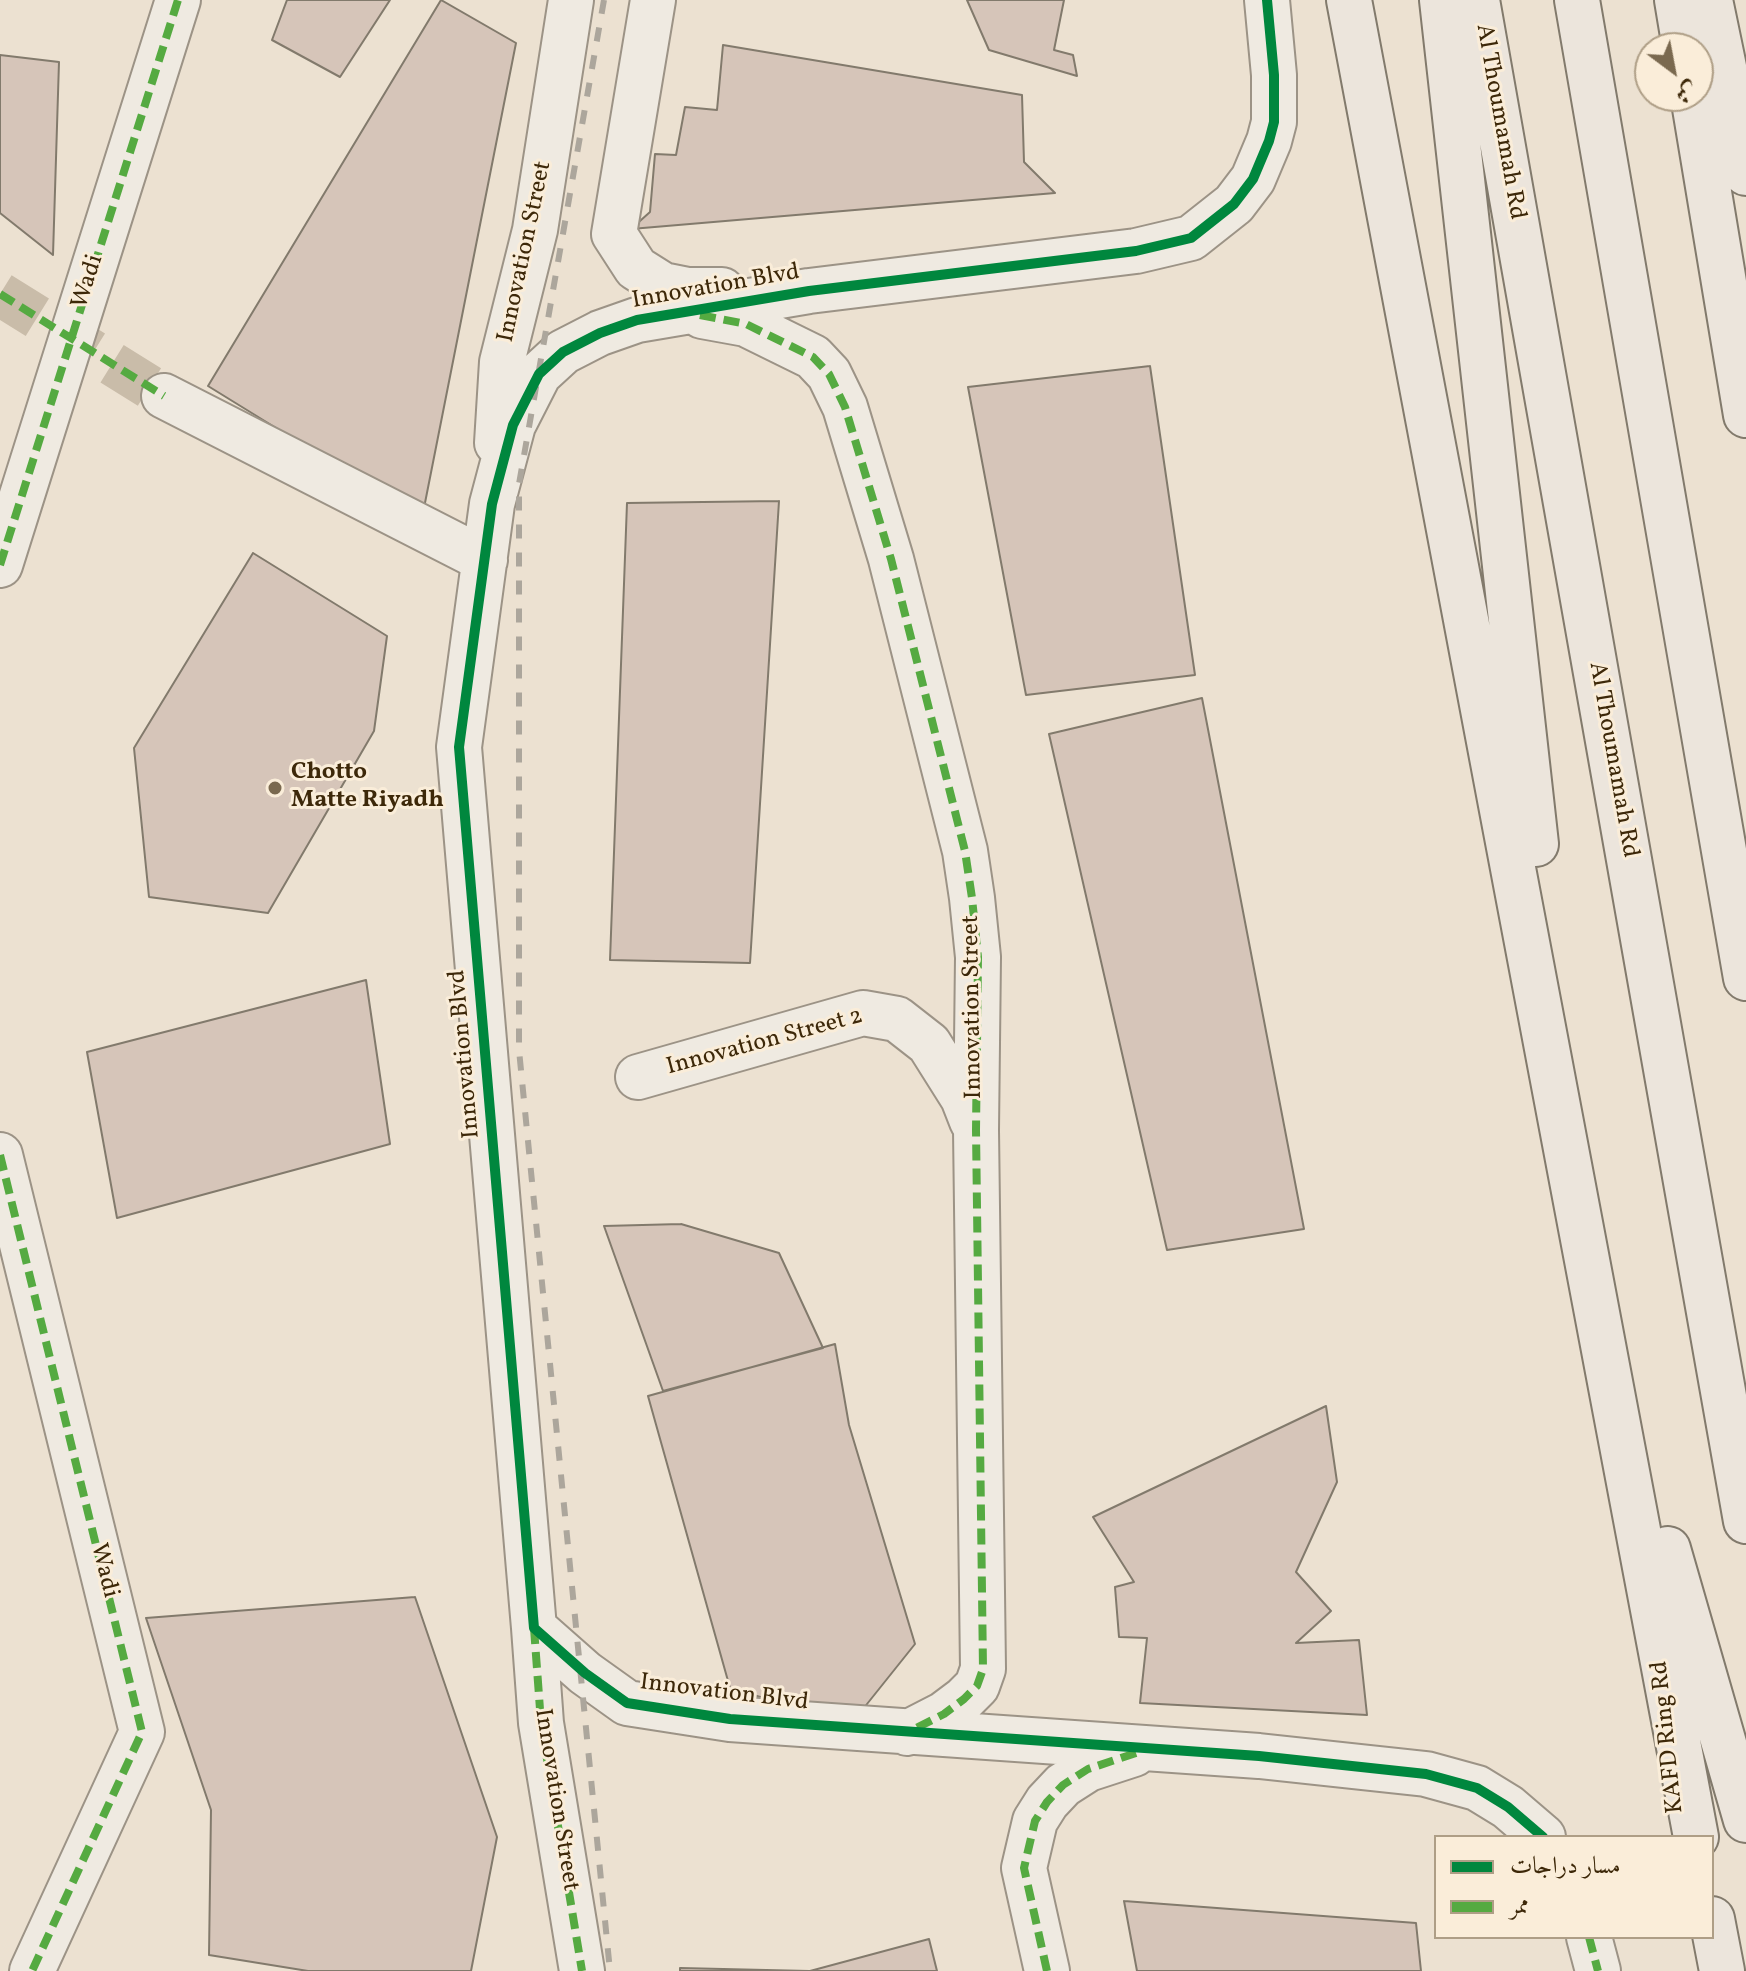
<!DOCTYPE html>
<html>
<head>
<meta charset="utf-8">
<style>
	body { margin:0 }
	#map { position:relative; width:1746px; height:1971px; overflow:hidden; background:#ece1d1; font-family:Vollkorn,Amiri,serif }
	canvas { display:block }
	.legend { position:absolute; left:1434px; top:1835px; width:280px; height:104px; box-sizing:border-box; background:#faedd9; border:2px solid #ae9e86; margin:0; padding:10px 14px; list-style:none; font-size:24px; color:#3d2809 }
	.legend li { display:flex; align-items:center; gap:16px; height:40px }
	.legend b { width:40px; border:2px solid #ae9e86 }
	.north { position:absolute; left:1634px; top:32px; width:80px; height:80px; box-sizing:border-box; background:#faedd9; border:2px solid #ae9e86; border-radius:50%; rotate:148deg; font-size:22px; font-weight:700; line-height:32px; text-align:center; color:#3d2809 }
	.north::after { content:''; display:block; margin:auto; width:28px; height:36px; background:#7a694f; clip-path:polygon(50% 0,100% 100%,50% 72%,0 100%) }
</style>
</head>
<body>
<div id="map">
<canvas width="1746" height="1971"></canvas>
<ul class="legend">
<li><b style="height:10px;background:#00873e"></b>مسار دراجات</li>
<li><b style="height:10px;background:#55aa41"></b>ممر</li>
</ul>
<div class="north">ش</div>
</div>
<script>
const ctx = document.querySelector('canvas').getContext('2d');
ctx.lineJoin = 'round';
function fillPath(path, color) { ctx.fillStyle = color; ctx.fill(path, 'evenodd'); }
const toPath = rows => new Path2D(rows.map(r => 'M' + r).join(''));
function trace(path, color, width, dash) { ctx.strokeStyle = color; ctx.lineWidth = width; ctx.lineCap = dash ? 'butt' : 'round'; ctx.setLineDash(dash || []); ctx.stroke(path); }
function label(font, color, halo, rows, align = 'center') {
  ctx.font = font + ' Vollkorn,serif'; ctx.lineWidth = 6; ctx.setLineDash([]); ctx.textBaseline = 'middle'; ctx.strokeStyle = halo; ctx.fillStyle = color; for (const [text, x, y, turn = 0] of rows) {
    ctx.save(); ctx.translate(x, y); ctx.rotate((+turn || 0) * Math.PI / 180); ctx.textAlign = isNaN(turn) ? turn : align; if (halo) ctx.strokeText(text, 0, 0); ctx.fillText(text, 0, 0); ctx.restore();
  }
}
const building = toPath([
	[287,0,390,0,340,77,272,40,287,0],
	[441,0,516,43,422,518,208,386,441,0],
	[967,0,1064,0,1054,50,1073,55,1077,76,989,50,967,0],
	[723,45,1022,95,1024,162,1055,193,631,229,650,212,655,154,676,155,685,107,717,110,723,45],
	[0,55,59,62,53,255,0,213,0,55],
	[1150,366,1195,675,1026,695,968,387,1150,366],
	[779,501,750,963,610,960,627,503,779,501],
	[253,553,387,636,374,731,268,913,149,897,134,748,253,553],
	[1202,698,1304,1229,1167,1250,1049,734,1202,698],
	[366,980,390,1144,117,1218,87,1052,366,980],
	[681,1224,779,1253,823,1348,663,1391,604,1226,681,1224],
	[835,1344,849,1425,915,1644,851,1724,730,1688,648,1396,835,1344],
	[1326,1406,1337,1482,1296,1572,1331,1611,1296,1643,1359,1640,1367,1715,1140,1703,1147,1638,1119,1637,1115,1587,1134,1582,1093,1517,1326,1406],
	[415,1597,497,1837,471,1971,308,1971,209,1955,211,1810,146,1618,415,1597],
	[1124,1901,1416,1923,1421,1971,1137,1971,1124,1901],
	[929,1939,937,1971,810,1971,929,1939],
	[680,1968,809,1971,680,1971,680,1968]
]);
fillPath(building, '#d6c5b9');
trace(building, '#827a6c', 2);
trace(toPath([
	[0,294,164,396]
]), '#c9bca9', 44, [44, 22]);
const minor = toPath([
	[653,0,614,234,636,268,663,285,688,290,722,290],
	[1267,0,1274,75,1274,122,1269,141,1253,179,1234,204,1191,238,1136,251,809,291,637,320,600,333,563,352,539,374,513,425,492,504,459,747,534,1628,585,1673,627,1703,730,1719,1259,1756,1426,1774,1477,1788,1508,1807,1543,1837],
	[702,316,746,324,813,357,829,374,845,407,891,559,965,851,972,898,978,957,976,1130,983,1669,977,1686,964,1699,944,1714,907,1733],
	[164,396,485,560],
	[497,443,502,362,535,230,571,0],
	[0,565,178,0],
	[638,1077,863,1013,897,1019,929,1044,963,1098,972,1121],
	[0,1155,142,1732,32,1971],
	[534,1628,541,1723,582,1971],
	[1589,1937,1598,1971],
	[1047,1971,1024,1868,1035,1821,1047,1802,1063,1785,1088,1769,1134,1754]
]);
const major = toPath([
	[1349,0,1696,1837],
	[1442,0,1536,844],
	[1477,0,1746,1521],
	[1577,0,1746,978],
	[1677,0,1685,48],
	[1710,0,1746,173],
	[1693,96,1746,415],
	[1668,1549,1746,1820],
	[1712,1919,1722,1971]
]);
trace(minor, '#9c9386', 48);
trace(major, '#827a6c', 48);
trace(minor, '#efeae1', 44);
trace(major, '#ece5dc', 44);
trace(toPath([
	[604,0,519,484,519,1050,610,1971]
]), '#aca69c', 6, [14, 14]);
trace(toPath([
	[0,294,164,396],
	[700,315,746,324,813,357,829,374,845,407,891,559,965,851,972,898,978,957,976,1130,983,1669,977,1686,964,1699,944,1714,914,1729],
	[0,565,178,0],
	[0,1155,142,1732,32,1971],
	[534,1628,541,1723,582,1971],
	[1589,1937,1598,1971],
	[1047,1971,1024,1868,1035,1821,1047,1802,1063,1785,1088,1769,1136,1753]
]), '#55aa41', 8, [16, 8]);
trace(toPath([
	[1267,0,1274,75,1274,122,1269,141,1253,179,1234,204,1191,238,1136,251,809,291,637,320,600,333,563,352,539,374,513,425,492,504,459,747,534,1628,585,1673,627,1703,730,1719,1259,1756,1426,1774,1477,1788,1508,1807,1543,1837]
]), '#00873e', 10);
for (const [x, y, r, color] of [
	[275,788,8,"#7a694f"]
]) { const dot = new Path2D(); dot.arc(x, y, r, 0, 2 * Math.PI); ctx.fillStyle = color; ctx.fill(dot); trace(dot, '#faedd9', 3); }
label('24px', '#3d2809', '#faedd9', [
	["Al Thoumamah Rd",1499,122,80],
	["Innovation Street",526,252,-78],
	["Wadi",89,282,-72],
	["Innovation Blvd",716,288,-10],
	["Al Thoumamah Rd",1612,760,80],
	["Innovation Street",974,1007,-91],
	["Innovation Street 2",765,1043,-15],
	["Innovation Blvd",466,1054,-95],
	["Wadi",103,1571,76],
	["Innovation Blvd",724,1694,7],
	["KAFD Ring Rd",1669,1737,-96],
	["Innovation Street",555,1800,81]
]);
label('bold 24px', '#3d2809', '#faedd9', [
	["Chotto",291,774],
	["Matte Riyadh",291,802]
], 'left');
</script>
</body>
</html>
